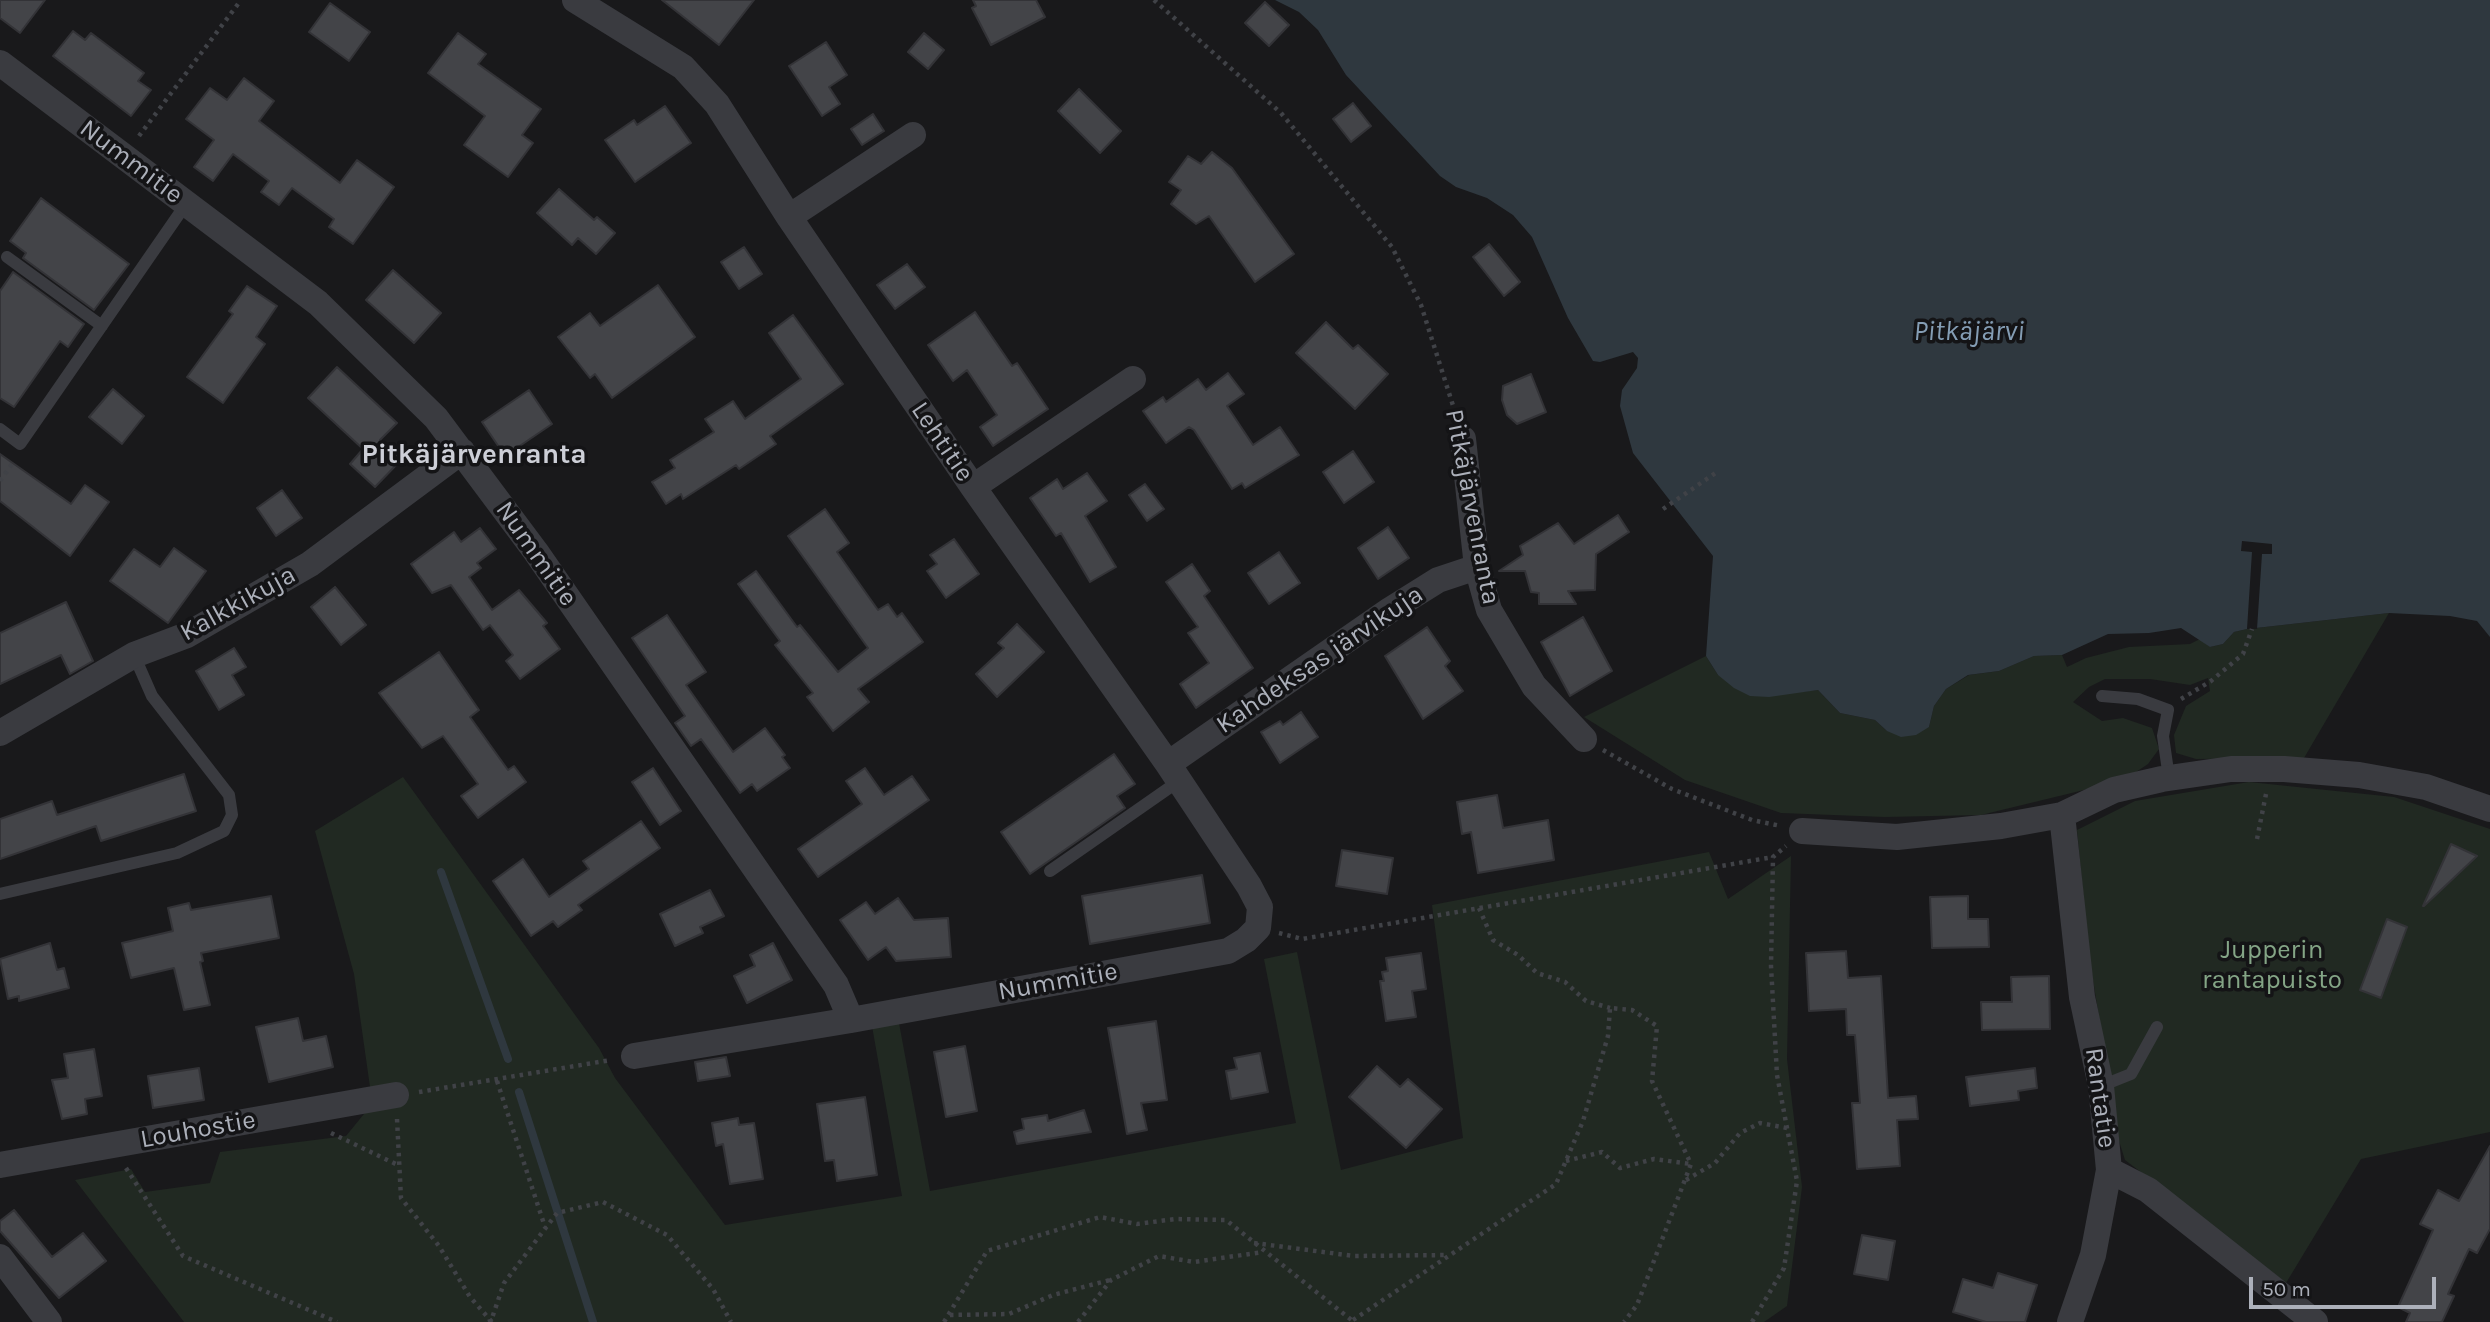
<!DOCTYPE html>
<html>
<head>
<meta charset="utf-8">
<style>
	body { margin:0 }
	#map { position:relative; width:2490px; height:1322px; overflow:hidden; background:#19191b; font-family:Karla,sans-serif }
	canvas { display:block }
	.scale { position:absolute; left:2249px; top:1277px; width:187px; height:32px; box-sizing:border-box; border:4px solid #acb0ba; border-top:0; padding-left:9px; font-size:21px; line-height:24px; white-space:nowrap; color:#acb0ba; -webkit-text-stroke:5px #141416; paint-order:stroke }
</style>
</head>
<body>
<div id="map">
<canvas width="2490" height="1322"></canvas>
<div class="scale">50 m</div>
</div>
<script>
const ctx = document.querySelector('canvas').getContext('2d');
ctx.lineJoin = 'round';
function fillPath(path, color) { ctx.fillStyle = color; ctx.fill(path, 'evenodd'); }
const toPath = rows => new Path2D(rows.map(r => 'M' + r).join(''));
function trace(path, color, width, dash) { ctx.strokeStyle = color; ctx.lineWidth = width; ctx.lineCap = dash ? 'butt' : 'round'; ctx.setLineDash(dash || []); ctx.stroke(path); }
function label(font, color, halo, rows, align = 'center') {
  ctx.font = font + ' Karla,sans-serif'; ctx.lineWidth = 7; ctx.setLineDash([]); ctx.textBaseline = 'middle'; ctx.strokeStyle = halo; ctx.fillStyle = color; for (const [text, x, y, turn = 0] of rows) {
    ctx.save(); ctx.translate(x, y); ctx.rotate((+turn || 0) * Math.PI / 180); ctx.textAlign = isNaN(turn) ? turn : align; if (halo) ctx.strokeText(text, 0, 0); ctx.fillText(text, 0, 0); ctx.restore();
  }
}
fillPath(toPath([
	[2389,613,2304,758,2196,759,2176,753,2174,735,2186,706,2210,691,2208,678,2190,685,2150,679,2105,679,2089,687,2073,702,2102,721,2123,718,2152,728,2159,749,2148,764,2130,776,2088,789,1981,815,1885,817,1781,813,1685,780,1584,717,1706,656,1718,675,1799,692,1818,690,1840,713,1875,720,1887,731,1929,727,1934,706,1946,689,1969,675,1999,671,2034,656,2062,655,2067,667,2086,658,2129,647,2190,644,2200,639,2210,647,2223,644,2234,632,2247,629],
	[403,777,599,1048,615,1078,725,1225,902,1196,872,1026,899,1023,930,1191,1296,1123,1264,959,1297,952,1341,1170,1463,1138,1432,905,1709,852,1728,899,1791,856,1787,1059,1802,1187,1787,1306,1764,1322,184,1322,75,1180,131,1169,145,1192,210,1183,220,1152,346,1136,368,1109,371,1094,354,974,315,831],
	[2249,782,2394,797,2490,829,2490,1132,2361,1159,2286,1283,2125,1160,2119,1141,2089,955,2077,830,2135,801]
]), '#212922');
fillPath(toPath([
	[1275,0,2490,0,2490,637,2477,621,2450,616,2389,613,2247,629,2234,632,2223,644,2210,647,2181,628,2149,633,2108,634,2062,655,2034,656,1999,671,1968,675,1946,689,1934,706,1929,727,1916,735,1901,737,1887,731,1875,720,1840,713,1818,690,1769,697,1750,696,1734,688,1718,675,1706,656,1713,556,1633,453,1620,406,1622,390,1637,368,1638,358,1633,352,1600,362,1593,361,1568,318,1532,237,1513,215,1487,198,1456,187,1440,176,1346,75,1318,30,1299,12]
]), '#2f383f');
fillPath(toPath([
	[2242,541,2272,544,2272,554,2262,554,2257,629,2247,629,2252,552,2241,551]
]), '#19191b');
trace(toPath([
	[441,872,508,1059],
	[519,1092,593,1322]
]), '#2f383f', 8);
const building = toPath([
	[0,0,45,0,20,33,0,18,0,0],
	[662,0,754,0,719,45,662,0],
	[973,0,1036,0,1045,17,991,45,972,8,976,6,973,0],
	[1265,2,1289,25,1269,46,1245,23,1265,2],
	[330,3,370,32,349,61,309,32,330,3],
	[73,31,85,40,91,33,144,73,138,81,151,90,131,116,53,56,73,31],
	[458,33,486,54,478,64,541,109,522,135,533,143,508,177,464,145,485,116,428,73,458,33],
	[924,33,944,50,928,69,908,52,924,33],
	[826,42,847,75,829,87,840,104,822,116,789,66,826,42],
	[244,78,274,101,259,121,340,183,357,160,394,187,353,244,329,227,334,219,292,188,279,205,261,192,269,181,233,154,213,181,194,167,214,140,186,119,210,88,227,100,244,78],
	[1079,89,1121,131,1100,153,1058,111,1079,89],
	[1353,103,1371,126,1351,142,1333,119,1353,103],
	[665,106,691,143,635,182,605,140,634,120,637,125,665,106],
	[873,114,884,131,862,145,851,129,873,114],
	[1212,152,1232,168,1294,254,1255,282,1209,216,1196,224,1171,204,1181,190,1169,182,1188,156,1201,164,1212,152],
	[559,189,594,220,597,217,615,233,596,254,578,238,572,245,537,213,559,189],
	[41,198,129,264,94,310,23,258,26,253,10,241,41,198],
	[1489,244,1520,282,1504,296,1473,257,1489,244],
	[744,247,762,274,739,289,721,262,744,247],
	[907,264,925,287,895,309,877,285,907,264],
	[393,270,441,313,414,343,366,300,393,270],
	[13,272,84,324,68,347,60,341,14,407,0,398,0,291,13,272],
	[658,285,695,337,612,398,595,374,590,378,558,337,590,313,600,326,658,285],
	[247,286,277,306,256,337,265,344,223,403,187,377,233,314,229,311,247,286],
	[975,312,1012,366,1017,363,1048,409,993,446,980,427,997,415,967,370,953,381,928,345,975,312],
	[793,315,843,384,770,436,776,444,739,469,736,465,683,499,681,494,666,504,652,482,675,468,670,460,714,432,705,419,733,401,745,419,801,379,769,333,793,315],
	[1326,322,1353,349,1358,345,1388,374,1355,409,1296,353,1326,322],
	[337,367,397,423,380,440,401,460,375,487,350,464,363,449,308,398,337,367],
	[1228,373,1244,394,1227,406,1253,445,1280,427,1299,455,1245,488,1242,483,1232,489,1194,430,1189,427,1166,443,1143,411,1163,397,1166,402,1198,379,1206,390,1228,373],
	[1531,374,1546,412,1517,424,1507,415,1502,400,1503,386,1531,374],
	[113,389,144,416,122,444,89,417,113,389],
	[529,390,552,424,505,456,482,422,529,390],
	[1353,451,1374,482,1344,503,1323,472,1353,451],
	[0,454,71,504,85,485,109,502,70,556,0,501,0,454],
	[1087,473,1107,501,1085,516,1116,567,1090,582,1061,533,1056,536,1030,498,1057,479,1063,489,1087,473],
	[1145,484,1164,509,1147,521,1129,495,1145,484],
	[282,490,302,518,276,536,257,508,282,490],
	[825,509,849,543,837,552,878,610,888,604,897,617,902,613,923,642,858,689,869,702,833,731,807,697,813,693,775,645,780,641,738,584,756,571,797,627,800,625,838,672,868,648,788,536,825,509],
	[1618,515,1629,532,1596,554,1595,590,1568,591,1576,604,1539,604,1539,593,1531,592,1525,571,1499,571,1523,555,1520,546,1558,523,1574,544,1618,515],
	[1388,527,1409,558,1378,579,1358,548,1388,527],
	[480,528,496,549,477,563,481,568,469,577,492,610,519,590,547,623,543,626,560,649,520,679,506,661,513,655,490,625,483,630,451,585,432,593,411,564,454,532,461,542,480,528],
	[954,539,979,574,946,598,927,571,937,564,930,555,954,539],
	[174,548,206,571,168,623,110,581,134,549,160,567,174,548],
	[1279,552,1300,583,1269,604,1248,573,1279,552],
	[1192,564,1210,591,1204,596,1253,668,1196,708,1180,684,1209,663,1188,633,1198,627,1166,582,1192,564],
	[335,587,366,625,341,645,311,607,335,587],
	[66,602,93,661,70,674,61,655,0,684,0,633,66,602],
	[667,615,706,672,686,685,733,752,765,728,785,755,782,757,790,768,757,791,752,784,740,793,701,739,691,746,675,723,685,716,632,638,667,615],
	[1583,617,1612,671,1570,696,1541,642,1583,617],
	[1017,624,1044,652,997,697,976,674,1004,648,998,643,1017,624],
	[1427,627,1450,661,1445,666,1463,691,1423,719,1385,656,1427,627],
	[234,648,246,667,232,675,244,695,219,710,196,671,234,648],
	[439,652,479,710,470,717,508,770,514,766,526,782,478,818,461,796,478,784,443,736,422,748,379,693,439,652],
	[1301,712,1318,737,1280,763,1261,732,1280,721,1283,725,1301,712],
	[1114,754,1135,784,1117,796,1125,808,1030,874,1001,832,1114,754],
	[653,768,681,811,660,825,632,782,653,768],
	[865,768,884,795,912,776,929,800,818,877,798,849,862,804,846,781,865,768],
	[184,774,196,811,101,841,96,826,0,859,0,819,52,801,57,815,184,774],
	[1497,795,1503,828,1548,820,1554,860,1478,873,1471,832,1462,834,1457,802,1497,795],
	[641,821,660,848,578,905,582,910,558,927,553,921,531,936,493,881,523,859,549,897,589,869,583,861,641,821],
	[2451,844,2477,856,2424,906,2423,906,2451,844],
	[1342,850,1393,858,1387,894,1336,886,1342,850],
	[1202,875,1210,923,1090,944,1082,896,1202,875],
	[710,890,724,916,700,927,703,933,675,946,660,914,710,890],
	[271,896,279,938,201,953,203,961,200,962,210,1005,184,1010,174,968,131,978,122,943,173,931,168,908,189,903,191,910,271,896],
	[1968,896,1968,919,1988,919,1989,947,1932,948,1930,897,1968,896],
	[898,898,914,920,948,918,951,957,896,961,886,947,868,960,840,920,866,902,875,914,898,898],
	[2387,919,2407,927,2381,998,2360,990,2387,919],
	[50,943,57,970,64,968,69,988,19,1001,19,996,8,999,0,959,50,943],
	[773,943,792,980,747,1003,734,976,755,966,750,955,773,943],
	[1846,951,1848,978,1881,976,1888,1098,1916,1096,1918,1119,1897,1120,1900,1166,1857,1169,1852,1103,1860,1103,1855,1035,1847,1035,1846,1009,1809,1011,1806,953,1846,951],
	[1421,953,1426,989,1412,991,1416,1017,1386,1021,1380,981,1384,981,1382,972,1388,971,1386,958,1421,953],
	[2049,976,2050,1029,1982,1030,1981,1002,2012,1002,2011,977,2049,976],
	[298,1018,303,1041,326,1036,333,1067,269,1082,256,1027,298,1018],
	[1156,1021,1167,1100,1141,1103,1147,1130,1127,1134,1108,1028,1156,1021],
	[965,1046,977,1111,946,1117,934,1052,965,1046],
	[94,1049,102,1096,85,1099,87,1114,62,1119,52,1080,68,1078,64,1054,94,1049],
	[1260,1053,1268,1092,1231,1099,1226,1071,1237,1069,1234,1058,1260,1053],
	[726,1057,730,1076,698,1081,695,1062,726,1057],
	[1377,1066,1400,1087,1408,1079,1442,1109,1406,1148,1349,1097,1377,1066],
	[199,1068,204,1100,153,1108,148,1076,199,1068],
	[2035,1068,2037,1088,2018,1091,2019,1100,1970,1106,1966,1077,2035,1068],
	[865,1097,877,1175,837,1181,834,1160,825,1161,817,1104,865,1097],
	[1084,1110,1091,1132,1017,1144,1014,1132,1024,1129,1022,1119,1047,1115,1048,1121,1084,1110],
	[738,1118,739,1125,754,1123,763,1179,730,1184,723,1144,716,1146,712,1123,738,1118],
	[2490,1146,2490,1229,2477,1253,2469,1249,2448,1294,2454,1296,2442,1322,2406,1322,2410,1313,2398,1307,2433,1230,2420,1224,2438,1190,2459,1201,2490,1146],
	[14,1210,52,1257,83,1233,106,1261,59,1298,0,1231,0,1221,14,1210],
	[1862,1235,1895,1241,1888,1280,1854,1274,1862,1235],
	[1998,1273,2037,1285,2025,1322,1986,1322,1953,1312,1963,1279,1993,1288,1998,1273]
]);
fillPath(building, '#434448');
trace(building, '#333337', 2);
trace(toPath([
	[1154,0,1281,113,1392,247,1421,305,1456,415],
	[139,136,241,0],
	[0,481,14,461],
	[1663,509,1717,472],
	[2181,699,2211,681,2243,654,2252,629],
	[1603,750,1672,789,1752,820,1781,826],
	[2257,839,2266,794],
	[1479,908,1493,940,1518,955,1537,973,1565,982,1586,1001,1610,1008],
	[1279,933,1302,939,1773,857],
	[497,1081,545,1227],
	[419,1092,611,1060],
	[397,1119,401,1198,439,1246,470,1297,492,1322],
	[331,1133,400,1166],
	[1566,1161,1602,1152,1620,1168,1654,1159,1691,1164],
	[126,1168,183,1256,337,1322],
	[1686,1180,1715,1163,1740,1133,1760,1123,1787,1128],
	[1254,1243,1354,1256,1448,1255],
	[950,1315,1009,1314,1053,1295,1110,1280],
	[1353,1320,1556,1184,1583,1121,1608,1036,1610,1008,1632,1010,1657,1026,1652,1081,1691,1164,1637,1305,1624,1322],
	[488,1322,491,1321,504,1283,557,1213,603,1202,667,1235,713,1289,731,1322],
	[944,1322,987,1251,1100,1217,1137,1224,1175,1219,1226,1220,1354,1322],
	[1078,1322,1111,1280,1159,1256,1194,1262,1263,1252],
	[1752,1322,1784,1268,1797,1181,1777,1075,1771,966,1773,857,1786,846]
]), '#404247', 4.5, [3.5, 5]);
trace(toPath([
	[7,257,102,326],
	[0,429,20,444,186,204],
	[2102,696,2138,699,2168,710,2163,736,2169,778],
	[1050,871,1179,781],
	[0,894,177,853,224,831,232,815,229,795,152,696,134,655],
	[2101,1086,2131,1074,2157,1027]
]), '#3a3b40', 12);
trace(toPath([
	[0,63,318,303,436,418,536,552,836,985,851,1020,1228,951,1246,940,1258,928,1260,907,1249,886,1168,764,973,487,789,217,717,104,683,67,575,0],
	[789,217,913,135],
	[1463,439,1477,567,1489,610,1534,686,1584,739],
	[973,487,1133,379],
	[0,733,134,655,187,635,310,564,462,451],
	[1168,764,1390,610,1438,580,1477,567],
	[2062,815,2082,997,2101,1086,2109,1170,2148,1190,2315,1322],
	[1802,831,1897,837,2001,826,2062,815,2114,790,2162,779,2231,769,2284,769,2359,775,2426,787,2490,809],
	[634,1056,851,1020],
	[0,1165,396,1095],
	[0,1257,49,1322],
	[2070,1322,2093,1255,2109,1170]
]), '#3a3b40', 26);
label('26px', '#acb0ba', '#141416', [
	["Nummitie",131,162,37],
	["Lehtitie",942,442,56],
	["Pitkäjärvenranta",1472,507,79],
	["Nummitie",536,554,55],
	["Kalkkikuja",238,604,-29],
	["Kahdeksas järvikuja",1320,660,-34],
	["Nummitie",1058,982,-10],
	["Rantatie",2100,1098,82],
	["Louhostie",198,1130,-10]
]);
label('26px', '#84a586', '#141416', [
	["Jupperin",2272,951],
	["rantapuisto",2272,981]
]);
label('italic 28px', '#849db4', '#141416', [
	["Pitkäjärvi",1969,332]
]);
label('bold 28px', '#cdcfd7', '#141416', [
	["Pitkäjärvenranta",474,455]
]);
</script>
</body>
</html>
